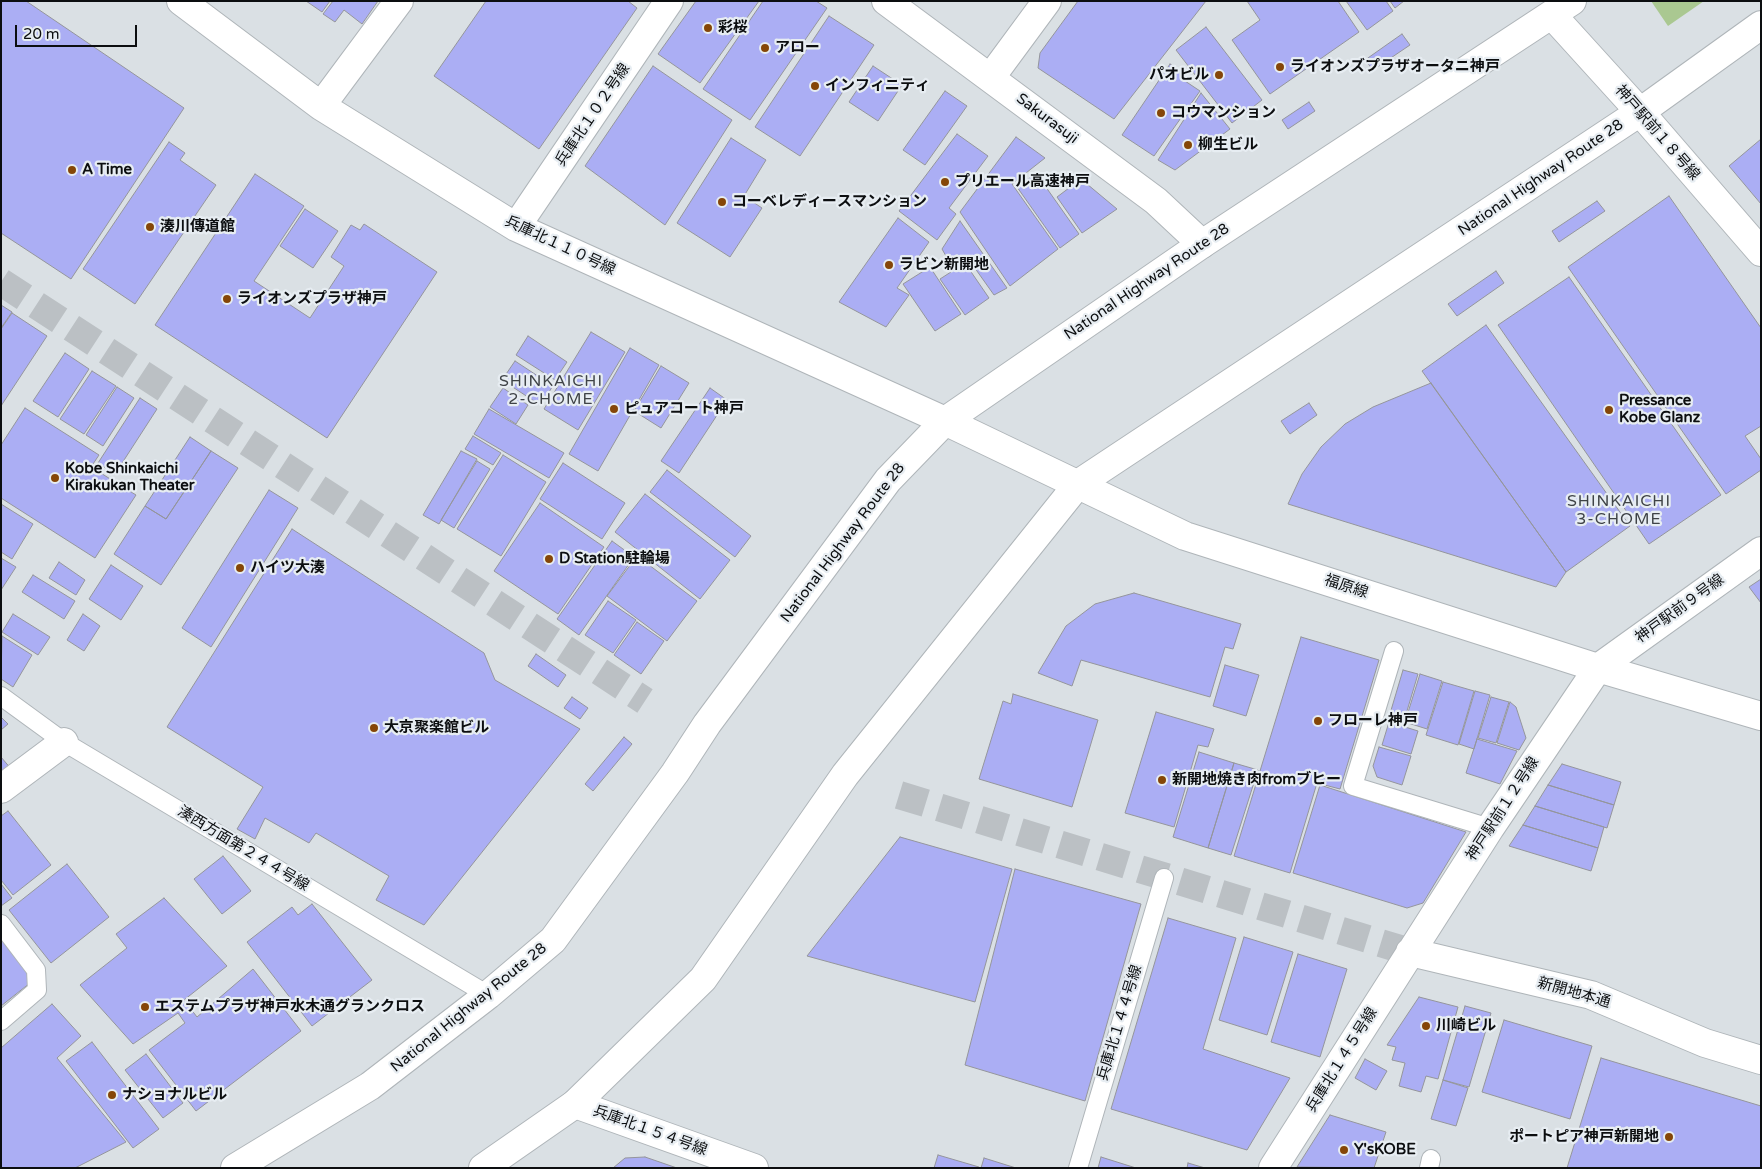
<!DOCTYPE html>
<html>
<head>
<meta charset="utf-8">
<style>
	body { margin:0 }
	#map { position:relative; width:1762px; height:1169px; overflow:hidden; background:#dae0e4; font-family:"Varela Round",sans-serif }
	canvas { display:block }
	.frame { position:absolute; inset:0; border:2px solid #0c0e10; pointer-events:none }
	.scale { position:absolute; left:15px; top:25px; width:122px; height:22px; box-sizing:border-box; border:2px solid #0c0e10; border-top:0; padding-left:6px; font-size:15px; line-height:18px; white-space:nowrap; color:#0c0e10; -webkit-text-stroke:4px #e7edf2; paint-order:stroke }
</style>
</head>
<body>
<div id="map">
<canvas width="1762" height="1169"></canvas>
<div class="frame"></div>
<div class="scale">20 m</div>
</div>
<script>
const ctx = document.querySelector('canvas').getContext('2d');
ctx.lineJoin = 'round';
function fillPath(path, color) { ctx.fillStyle = color; ctx.fill(path, 'evenodd'); }
const toPath = rows => new Path2D(rows.map(r => 'M' + r).join(''));
function trace(path, color, width, dash) { ctx.strokeStyle = color; ctx.lineWidth = width; ctx.lineCap = dash ? 'butt' : 'round'; ctx.setLineDash(dash || []); ctx.stroke(path); }
function label(font, color, halo, rows, align = 'center') {
  ctx.font = font + ' "Varela Round","Noto Sans JP",sans-serif'; ctx.lineWidth = 4.5; ctx.setLineDash([]); ctx.textBaseline = 'middle'; ctx.strokeStyle = halo; ctx.fillStyle = color; for (const [text, x, y, turn = 0] of rows) {
    ctx.save(); ctx.translate(x, y); ctx.rotate((+turn || 0) * Math.PI / 180); ctx.textAlign = isNaN(turn) ? turn : align; if (halo) ctx.strokeText(text, 0, 0); ctx.fillText(text, 0, 0); ctx.restore();
  }
}
fillPath(toPath([
	[1651,1,1704,1,1668,26]
]), '#aac891');
const building = toPath([
	[1,1,26,1,184,108,71,279,1,233,1,1],
	[306,1,330,1,322,12,306,1],
	[333,1,378,1,362,24,344,10,335,22,323,14,333,1],
	[486,1,628,1,637,8,539,149,434,76,486,1],
	[696,1,759,1,700,83,658,54,696,1],
	[763,1,816,1,827,8,750,120,703,89,763,1],
	[1078,1,1206,1,1114,119,1038,68,1040,53,1078,1],
	[1247,1,1338,1,1359,32,1270,94,1232,40,1260,20,1247,1],
	[1346,1,1386,1,1393,11,1367,30,1346,1],
	[1390,1,1404,1,1395,8,1390,1],
	[829,16,874,45,800,156,755,127,829,16],
	[1206,27,1262,100,1232,123,1176,50,1206,27],
	[1402,34,1410,45,1373,70,1365,60,1402,34],
	[1170,64,1185,74,1182,79,1200,91,1154,156,1122,135,1170,64],
	[653,66,732,120,665,225,585,166,653,66],
	[873,66,902,85,878,121,849,102,873,66],
	[945,91,967,106,925,165,903,150,945,91],
	[1201,93,1230,129,1175,170,1158,160,1201,93],
	[1309,102,1315,111,1288,129,1282,120,1309,102],
	[957,134,988,156,949,208,956,214,937,240,899,211,957,134],
	[1016,137,1045,158,1012,184,1058,249,1010,286,960,212,1016,137],
	[731,138,766,160,744,196,762,208,730,257,677,223,731,138],
	[1761,139,1761,204,1729,166,1761,139],
	[169,142,185,153,180,160,216,185,135,304,83,269,169,142],
	[1036,173,1079,234,1060,248,1017,187,1036,173],
	[255,174,304,206,254,281,310,318,344,266,331,257,351,225,360,230,364,224,437,272,327,438,155,325,255,174],
	[1081,179,1117,209,1082,233,1057,197,1081,179],
	[1669,196,1761,328,1761,426,1745,436,1761,459,1761,470,1726,494,1568,267,1669,196],
	[1597,201,1605,211,1559,242,1552,231,1597,201],
	[305,209,338,231,313,268,280,246,305,209],
	[898,218,929,242,897,288,909,295,886,327,839,302,898,218],
	[960,221,1007,288,994,295,967,257,951,265,942,249,960,221],
	[965,263,989,298,965,315,940,279,965,263],
	[930,267,961,314,935,331,903,284,930,267],
	[1496,271,1504,283,1457,316,1448,304,1496,271],
	[1569,277,1721,495,1649,544,1498,325,1569,277],
	[1,305,12,312,1,328,1,305],
	[12,313,47,336,1,406,1,329,12,313],
	[1486,325,1630,526,1566,572,1422,371,1486,325],
	[591,332,625,352,578,430,544,409,591,332],
	[528,336,567,362,555,380,516,355,528,336],
	[630,348,659,365,598,471,569,454,630,348],
	[65,353,89,369,58,417,33,401,65,353],
	[515,361,553,386,540,405,502,380,515,361],
	[661,366,689,383,661,428,634,411,661,366],
	[92,371,116,386,84,434,60,419,92,371],
	[1431,383,1566,572,1556,587,1288,504,1302,474,1321,447,1345,424,1373,407,1431,383],
	[117,387,134,398,103,446,86,435,117,387],
	[503,388,528,405,516,424,490,407,503,388],
	[710,388,727,400,679,473,661,461,710,388],
	[140,398,157,409,115,474,98,463,140,398],
	[1309,403,1317,415,1290,434,1281,421,1309,403],
	[25,408,99,455,91,467,136,495,95,558,1,498,1,445,25,408],
	[489,409,564,453,549,478,474,434,489,409],
	[473,436,501,453,493,465,465,449,473,436],
	[190,437,211,451,166,519,145,506,190,437],
	[211,451,238,468,161,585,114,554,145,506,166,519,211,451],
	[461,451,477,459,439,524,423,515,461,451],
	[503,455,546,482,501,556,457,529,503,455],
	[477,461,490,469,454,528,441,520,477,461],
	[563,463,625,503,602,539,540,499,563,463],
	[667,470,751,536,735,557,650,492,667,470],
	[269,490,298,508,211,647,182,628,269,490],
	[645,494,730,560,700,599,615,532,645,494],
	[540,503,604,547,558,614,494,571,540,503],
	[1,504,33,524,12,559,1,552,1,504],
	[292,529,484,653,495,680,580,729,424,925,376,900,389,876,316,833,309,843,265,818,255,839,237,829,263,787,167,727,292,529],
	[612,541,634,557,579,635,557,619,612,541],
	[637,556,697,601,667,641,607,596,637,556],
	[1,558,16,567,1,590,1,558],
	[59,562,85,580,76,595,49,578,59,562],
	[111,565,143,586,121,620,89,599,111,565],
	[33,575,75,601,64,619,22,592,33,575],
	[1761,579,1761,603,1749,587,1761,579],
	[1134,593,1241,624,1233,649,1225,647,1210,697,1081,660,1072,686,1038,673,1066,626,1095,604,1134,593],
	[608,601,636,620,613,653,585,635,608,601],
	[13,614,50,637,38,655,2,632,13,614],
	[83,614,100,626,84,651,67,640,83,614],
	[637,622,664,641,641,674,614,655,637,622],
	[2,636,32,655,13,687,1,679,2,636],
	[1301,637,1379,660,1340,789,1317,783,1290,873,1234,856,1301,637],
	[536,654,566,675,558,687,528,666,536,654],
	[1225,665,1259,675,1246,716,1213,706,1225,665],
	[1403,670,1418,674,1404,721,1389,717,1403,670],
	[1420,674,1442,681,1427,729,1405,722,1420,674],
	[1443,682,1474,691,1458,745,1426,735,1443,682],
	[1475,691,1490,695,1474,749,1459,744,1475,691],
	[1013,694,1098,720,1072,807,979,779,1003,701,1011,704,1013,694],
	[572,697,588,708,580,719,564,708,572,697],
	[1491,697,1509,702,1496,743,1478,738,1491,697],
	[1510,702,1516,707,1526,738,1519,750,1497,743,1510,702],
	[1156,712,1214,729,1208,747,1198,745,1174,827,1125,813,1156,712],
	[1,717,8,724,1,730,1,717],
	[1389,722,1418,731,1411,754,1382,745,1389,722],
	[624,737,632,744,593,791,585,784,624,737],
	[1477,739,1517,751,1500,784,1466,773,1477,739],
	[1379,747,1411,756,1402,785,1377,777,1373,766,1379,747],
	[1199,752,1234,763,1208,848,1173,837,1199,752],
	[1,757,12,770,1,778,1,757],
	[1234,763,1258,770,1231,855,1208,848,1234,763],
	[1562,764,1621,782,1614,805,1548,785,1562,764],
	[1320,785,1466,832,1423,903,1407,908,1293,873,1320,785],
	[1548,785,1614,805,1607,828,1535,806,1548,785],
	[1535,806,1604,827,1598,848,1523,825,1535,806],
	[8,811,51,865,13,895,1,880,1,816,8,811],
	[1523,825,1598,848,1591,871,1509,846,1523,825],
	[900,837,1012,869,975,1002,807,956,900,837],
	[223,856,251,891,222,914,194,879,223,856],
	[67,864,109,917,51,963,9,910,67,864],
	[1015,869,1141,904,1085,1101,965,1065,1015,869],
	[1,884,12,898,1,906,1,884],
	[164,898,227,966,184,1000,197,1017,253,969,301,1031,196,1111,149,1050,185,1023,178,1013,133,1044,80,985,127,948,116,934,164,898],
	[312,904,372,980,312,1026,247,942,292,907,298,915,312,904],
	[1168,918,1236,938,1203,1049,1290,1078,1247,1150,1111,1109,1168,918],
	[1,937,35,979,1,1006,1,937],
	[1244,937,1293,952,1267,1035,1219,1020,1244,937],
	[1298,954,1347,969,1320,1057,1271,1042,1298,954],
	[1419,997,1458,1007,1438,1079,1426,1076,1421,1092,1399,1086,1405,1063,1392,1060,1396,1047,1387,1045,1419,997],
	[52,1004,81,1036,57,1058,126,1142,75,1168,1,1168,1,1048,52,1004],
	[1465,1006,1491,1013,1469,1087,1443,1080,1465,1006],
	[1504,1020,1592,1046,1570,1119,1482,1092,1504,1020],
	[92,1042,159,1129,133,1148,66,1061,92,1042],
	[146,1054,183,1103,163,1118,125,1070,146,1054],
	[1601,1058,1761,1106,1761,1168,1567,1168,1601,1058],
	[1365,1059,1387,1071,1376,1090,1355,1078,1365,1059],
	[1443,1080,1468,1088,1456,1126,1431,1119,1443,1080],
	[1330,1115,1386,1132,1374,1168,1297,1167,1330,1115],
	[938,1155,979,1167,979,1168,934,1168,938,1155],
	[645,1157,677,1168,613,1168,625,1158,645,1157],
	[1101,1157,1136,1168,1098,1168,1101,1157],
	[984,1158,1016,1168,981,1168,984,1158],
	[1188,1163,1205,1168,1187,1168,1188,1163]
]);
fillPath(building, '#abaef4');
trace(building, '#94959b', 1);
trace(toPath([
	[1,282,645,701],
	[899,795,1410,952]
]), '#bbc0c4', 28, [28, 14]);
const lane = toPath([
	[1394,651,1353,786,1490,828],
	[1,696,64,742,488,995],
	[1,924,36,970,37,990,1,1021],
	[1078,1168,1164,878],
	[1429,1168,1431,1159]
]);
const street = toPath([
	[181,1,321,106,516,227,945,421],
	[886,1,1156,201,1202,244],
	[1552,15,1640,112,1761,252],
	[991,77,1047,1],
	[321,106,399,1],
	[516,227,669,1],
	[1,789,64,742],
	[1410,952,1591,995,1705,1043,1761,1060],
	[575,1104,754,1168],
	[1273,1168,1490,828,1598,668,1761,551]
]);
const secondary = toPath([
	[945,421,1185,536,1598,668,1761,716]
]);
const highway = toPath([
	[235,1168,370,1086,488,995,553,940,675,773,707,724,888,480,945,421,1202,244,1572,1],
	[483,1168,575,1104,703,979,845,775,1078,484,1640,112,1761,25]
]);
trace(lane, '#afb5b9', 20);
trace(street, '#afb5b9', 30);
trace(secondary, '#afb5b9', 30);
trace(highway, '#afb5b9', 30);
trace(lane, '#fff', 18);
trace(street, '#fff', 28);
trace(secondary, '#fff', 28);
trace(highway, '#fff', 28);
for (const [x, y, r, color] of [
	[708,28,5,"#854608"],
	[765,48,5,"#854608"],
	[1280,67,5,"#854608"],
	[1219,75,5,"#854608"],
	[815,86,5,"#854608"],
	[1161,113,5,"#854608"],
	[1188,145,5,"#854608"],
	[72,170,5,"#854608"],
	[945,182,5,"#854608"],
	[722,202,5,"#854608"],
	[150,227,5,"#854608"],
	[889,265,5,"#854608"],
	[227,299,5,"#854608"],
	[614,409,5,"#854608"],
	[1609,410,5,"#854608"],
	[55,478,5,"#854608"],
	[549,559,5,"#854608"],
	[240,568,5,"#854608"],
	[1318,721,5,"#854608"],
	[374,728,5,"#854608"],
	[1162,780,5,"#854608"],
	[145,1007,5,"#854608"],
	[1426,1026,5,"#854608"],
	[112,1095,5,"#854608"],
	[1669,1137,5,"#854608"],
	[1344,1150,5,"#854608"]
]) { const dot = new Path2D(); dot.arc(x, y, r, 0, 2 * Math.PI); ctx.fillStyle = color; ctx.fill(dot); trace(dot, '#e7edf2', 2); }
label('bold 15px', '#0c0e10', '#e7edf2', [
	["彩桜",718,28],
	["アロー",775,48],
	["ライオンズプラザオータニ神戸",1290,67],
	["パオビル",1209,75,"right"],
	["インフィニティ",825,86],
	["コウマンション",1171,113],
	["柳生ビル",1198,145],
	["A Time",82,170],
	["プリエール高速神戸",955,182],
	["コーベレディースマンション",732,202],
	["湊川傳道館",160,227],
	["ラビン新開地",899,265],
	["ライオンズプラザ神戸",237,299],
	["Pressance",1619,401],
	["Kobe Glanz",1619,418],
	["ピュアコート神戸",624,409],
	["Kobe Shinkaichi",65,469],
	["Kirakukan Theater",65,486],
	["D Station駐輪場",559,559],
	["ハイツ大湊",250,568],
	["フローレ神戸",1328,721],
	["大京聚楽館ビル",384,728],
	["新開地焼き肉fromブヒー",1172,780],
	["エステムプラザ神戸水木通グランクロス",155,1007],
	["川崎ビル",1436,1026],
	["ナショナルビル",122,1095],
	["ポートピア神戸新開地",1659,1137,"right"],
	["Y'sKOBE",1354,1150]
], 'left');
label('15px', '#0c0e10', '#e7edf2', [
	["兵庫北１０２号線",593,115,-56],
	["Sakurasuji",1047,119,37],
	["神戸駅前１８号線",1657,133,49],
	["National Highway Route 28",1541,178,-34],
	["兵庫北１１０号線",560,246,25],
	["National Highway Route 28",1147,282,-34],
	["National Highway Route 28",843,543,-53],
	["福原線",1346,587,18],
	["神戸駅前９号線",1680,609,-36],
	["神戸駅前１２号線",1503,809,-57],
	["湊西方面第２４４号線",243,849,31],
	["新開地本通",1574,993,16],
	["National Highway Route 28",469,1008,-39],
	["兵庫北１４４号線",1120,1023,-73],
	["兵庫北１４５号線",1342,1060,-58],
	["兵庫北１５４号線",650,1131,20]
]);
ctx.letterSpacing = '1px';
label('16px', '#3f4347', '#e7edf2', [
	["SHINKAICHI",551,382],
	["2-CHOME",551,400],
	["SHINKAICHI",1619,502],
	["3-CHOME",1619,520]
]);
ctx.letterSpacing = '0px';
</script>
</body>
</html>
